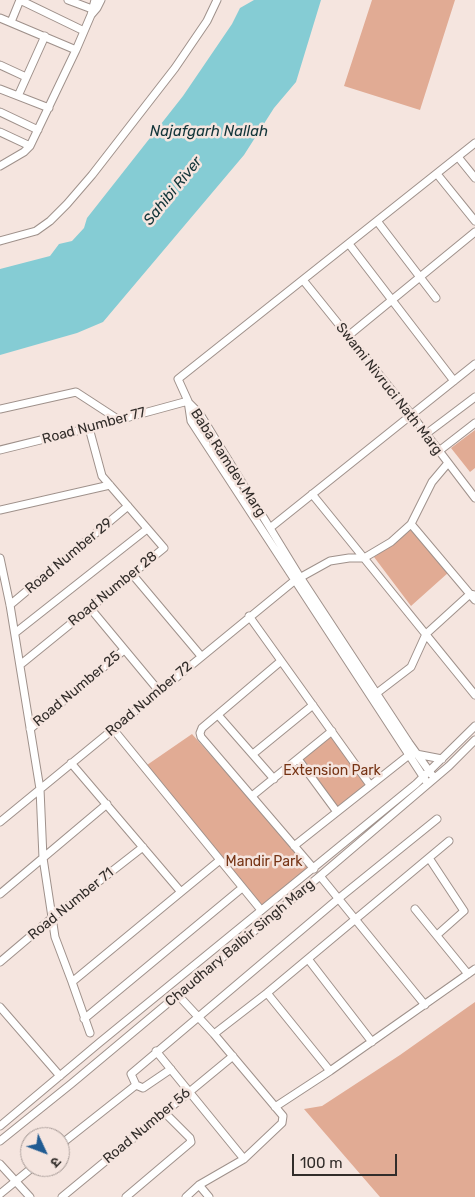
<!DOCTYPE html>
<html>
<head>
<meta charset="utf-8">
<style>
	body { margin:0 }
	#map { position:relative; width:475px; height:1197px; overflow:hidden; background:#f5e5df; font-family:Rubik,"Noto Sans Devanagari",sans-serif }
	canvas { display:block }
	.north { position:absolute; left:20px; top:1127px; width:50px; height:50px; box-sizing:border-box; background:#f5e5df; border:1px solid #a79b97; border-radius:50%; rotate:133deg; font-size:14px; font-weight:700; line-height:20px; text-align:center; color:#322d2a }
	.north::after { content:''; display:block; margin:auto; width:18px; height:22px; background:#205b92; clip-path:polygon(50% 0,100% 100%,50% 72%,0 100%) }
	.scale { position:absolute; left:292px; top:1154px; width:105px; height:22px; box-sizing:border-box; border:2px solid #322d2a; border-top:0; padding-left:6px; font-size:15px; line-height:18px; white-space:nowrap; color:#322d2a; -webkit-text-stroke:4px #f5e5df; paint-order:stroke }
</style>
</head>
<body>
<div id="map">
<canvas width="475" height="1197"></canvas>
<div class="north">उ</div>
<div class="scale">100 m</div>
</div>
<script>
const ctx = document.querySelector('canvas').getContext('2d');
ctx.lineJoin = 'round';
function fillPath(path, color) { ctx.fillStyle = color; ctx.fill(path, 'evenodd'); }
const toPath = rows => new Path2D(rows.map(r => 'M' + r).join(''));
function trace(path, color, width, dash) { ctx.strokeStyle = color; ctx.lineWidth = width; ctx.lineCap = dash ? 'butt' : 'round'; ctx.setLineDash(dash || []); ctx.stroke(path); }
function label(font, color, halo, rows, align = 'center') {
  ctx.font = font + ' Rubik,sans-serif'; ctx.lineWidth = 5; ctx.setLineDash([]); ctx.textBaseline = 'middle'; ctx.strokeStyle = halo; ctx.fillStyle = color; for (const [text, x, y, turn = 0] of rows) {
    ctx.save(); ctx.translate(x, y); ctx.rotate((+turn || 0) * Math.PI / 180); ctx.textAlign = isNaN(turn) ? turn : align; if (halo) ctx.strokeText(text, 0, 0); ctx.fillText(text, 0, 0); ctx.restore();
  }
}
fillPath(toPath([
	[372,0,455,0,420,110,344,86],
	[475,430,475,468,470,472,451,448],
	[412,529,449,572,411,606,374,557],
	[192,734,311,868,261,908,147,765],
	[331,736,367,785,337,812,298,759],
	[475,1002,475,1197,380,1197,304,1109,322,1106,400,1055]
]), '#e1ab94');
fillPath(toPath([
	[254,0,321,0,296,82,274,108,244,155,103,322,77,333,0,355,0,269,50,256,59,244,72,241,84,228,87,218,183,96,232,24,240,8]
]), '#85ccd4');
const minor = toPath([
	[20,0,84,31],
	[68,0,92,9],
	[91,15,97,8,101,0],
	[0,18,76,50],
	[11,22,20,0],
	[0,65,26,77],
	[0,89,49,108],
	[18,96,45,36],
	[0,112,38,130],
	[0,132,30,146],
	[458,157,475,178],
	[0,166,24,152,30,146,76,50,91,15,95,0],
	[437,174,475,221],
	[377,221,436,298],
	[0,241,36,231,50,221,67,204,92,175,175,68,207,21,217,0],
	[349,244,454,381],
	[303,280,411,414,475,498],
	[348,336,475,232],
	[188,402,200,414,300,577,409,743,432,775],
	[0,409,76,392,119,420],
	[426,434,475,397],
	[0,450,89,428,188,401],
	[439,451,475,423],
	[312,494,475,695],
	[0,510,110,485],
	[411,524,475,600],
	[270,528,475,364],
	[0,558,10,605,40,789,43,858,55,937,72,982],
	[132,574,201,656],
	[10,605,128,506],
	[90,608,159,691],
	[249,616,370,785],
	[15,633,147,529],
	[281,661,202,728,200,733,201,737,314,869],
	[20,665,164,548,102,476,89,428],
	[377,693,411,667,426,634,470,594,475,595],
	[218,715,274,779],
	[30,729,124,650],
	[113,729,261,910],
	[253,754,313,705],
	[416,754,442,759],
	[298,759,337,812],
	[71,763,181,892,72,982,90,1033],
	[428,784,191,421,188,401,178,379,475,143],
	[252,796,332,731],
	[0,822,294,581,330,561,349,558,364,558,391,542,411,524,432,482,448,463],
	[294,846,409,755],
	[429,858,464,911,437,935],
	[320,876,425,1005],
	[181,892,220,860],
	[0,894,107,804],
	[415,909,468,974],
	[308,959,372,1042],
	[0,962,52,918,143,847],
	[267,993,330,1071],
	[0,1007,60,1076],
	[84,1019,242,888],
	[214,1034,267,993,449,841],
	[156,1051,244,1159,282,1123,283,1116,214,1034,177,994],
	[171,1069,143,1088,136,1085,131,1074,338,899,437,819],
	[275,1107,330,1071,475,969],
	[0,1126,99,1043,416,784,475,726],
	[0,1141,71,1084,320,876,449,766,475,740],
	[60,1145,136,1085],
	[0,1164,30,1197],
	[199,1185,209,1197],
	[0,1194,33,1167],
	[62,1197,233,1056],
	[126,1197,191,1142,190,1138,164,1112],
	[186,1197,199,1185,244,1159]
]);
trace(minor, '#9f918b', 9);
trace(minor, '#fff', 7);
label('14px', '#322d2a', '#f5e5df', [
	["Swami Nivruci Nath Marg",389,389,52],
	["Road Number 77",94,426,-15],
	["Baba Ramdev Marg",228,463,57],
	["Road Number 29",69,556,-40],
	["Road Number 28",113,589,-39],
	["Road Number 25",77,689,-40],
	["Road Number 72",149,699,-40],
	["Road Number 71",71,904,-39],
	["Chaudhary Balbir Singh Marg",240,943,-40],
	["Road Number 56",147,1126,-40]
]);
label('14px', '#763415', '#f5e5df', [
	["Extension Park",332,771],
	["Mandir Park",264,862]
]);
label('italic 15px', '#123539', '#f5e5df', [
	["Najafgarh Nallah",209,132],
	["Sahibi River",173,191,-51]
]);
</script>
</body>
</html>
